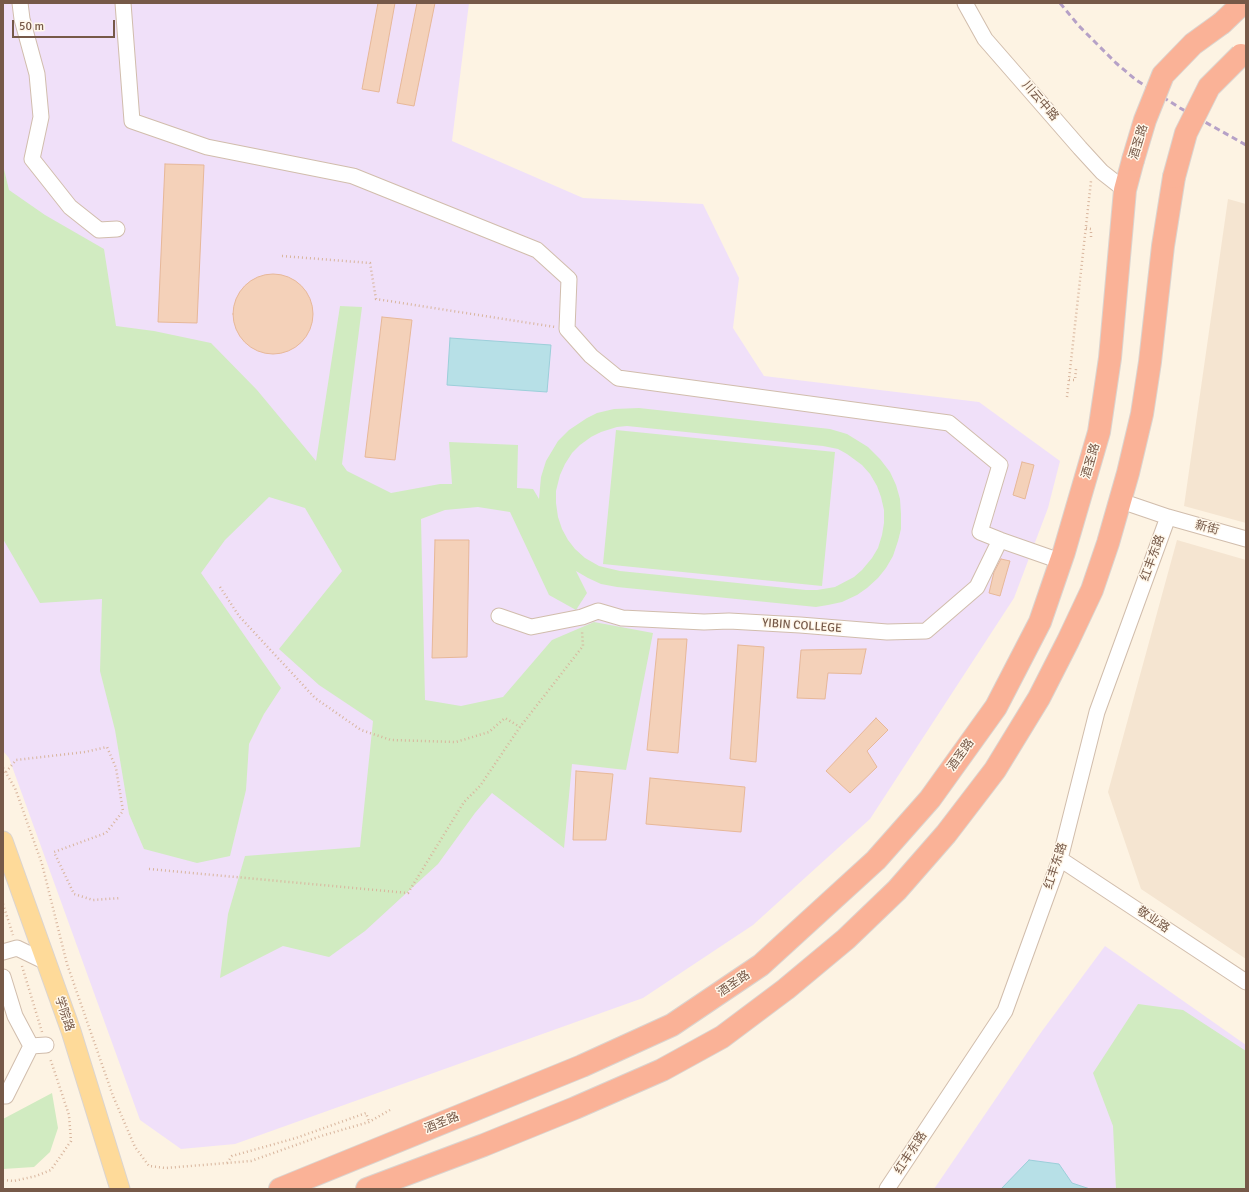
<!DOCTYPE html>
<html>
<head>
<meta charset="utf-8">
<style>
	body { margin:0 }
	#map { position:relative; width:1249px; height:1192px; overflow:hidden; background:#fdf3e3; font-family:Signika,sans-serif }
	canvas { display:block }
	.frame { position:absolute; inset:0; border:4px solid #765948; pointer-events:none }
	.scale { position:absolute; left:12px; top:20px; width:103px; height:18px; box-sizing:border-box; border:2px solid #765948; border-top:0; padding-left:5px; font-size:12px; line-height:14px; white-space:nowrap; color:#765948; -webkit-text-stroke:3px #fff7ea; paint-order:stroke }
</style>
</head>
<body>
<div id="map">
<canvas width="1249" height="1192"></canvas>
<div class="frame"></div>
<div class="scale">50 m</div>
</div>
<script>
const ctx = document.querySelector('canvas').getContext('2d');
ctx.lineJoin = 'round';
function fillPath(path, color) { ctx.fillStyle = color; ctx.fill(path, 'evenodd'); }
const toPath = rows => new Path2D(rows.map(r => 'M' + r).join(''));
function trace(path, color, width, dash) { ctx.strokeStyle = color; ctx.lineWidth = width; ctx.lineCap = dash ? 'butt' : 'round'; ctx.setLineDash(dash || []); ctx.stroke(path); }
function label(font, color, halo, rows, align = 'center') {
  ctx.font = font + ' Signika,"Noto Sans SC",sans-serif'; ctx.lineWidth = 3; ctx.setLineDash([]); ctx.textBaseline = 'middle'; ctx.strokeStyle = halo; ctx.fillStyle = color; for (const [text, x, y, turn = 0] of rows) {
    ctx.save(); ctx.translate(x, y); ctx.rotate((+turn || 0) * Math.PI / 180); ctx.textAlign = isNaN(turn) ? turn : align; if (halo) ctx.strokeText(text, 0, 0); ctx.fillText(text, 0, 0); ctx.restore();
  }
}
fillPath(toPath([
	[1228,199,1246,204,1246,523,1184,506],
	[1177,540,1246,560,1246,959,1141,889,1108,792]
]), '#f5e5d1');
fillPath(toPath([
	[3,3,469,3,452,141,583,198,703,204,739,278,733,328,764,376,979,402,1060,461,1048,508,1014,598,870,819,753,925,643,998,235,1144,181,1149,140,1120,9,758,3,751],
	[1105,946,1246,1045,1246,1189,934,1189,1042,1031]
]), '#f0e0f9');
fillPath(toPath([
	[3,165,9,190,45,215,104,249,116,326,154,331,211,343,257,390,316,461,340,306,362,307,342,464,347,471,391,493,440,484,452,484,449,442,518,445,517,488,533,489,539,499,541,477,546,461,558,441,569,430,587,418,597,413,614,409,639,408,830,429,847,434,868,447,880,459,890,472,896,485,900,499,901,514,901,529,898,541,893,556,886,568,878,578,867,588,857,595,842,602,828,605,816,607,617,587,601,584,588,578,576,571,587,593,576,610,549,595,510,512,478,507,445,510,421,519,425,700,461,706,503,697,552,640,594,622,653,633,626,770,572,764,564,848,492,793,475,813,438,864,365,931,329,957,283,946,220,978,228,914,245,856,360,847,373,721,319,685,279,649,342,571,305,508,269,497,225,540,201,573,281,688,264,714,249,744,246,790,230,856,197,863,144,849,129,814,115,730,100,671,102,599,40,603,3,539],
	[627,426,823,446,838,449,847,454,862,465,870,474,877,486,881,497,884,510,884,523,882,535,878,548,872,558,862,570,854,577,835,587,817,590,806,590,620,571,599,566,585,558,575,549,568,540,562,529,558,517,556,503,556,491,560,475,565,464,572,453,580,445,591,437,601,432,617,427],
	[616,430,835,452,822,586,603,564],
	[1138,1004,1183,1010,1246,1051,1246,1189,1116,1189,1113,1126,1093,1073],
	[52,1093,58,1128,50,1152,34,1167,3,1169,3,1119]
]), '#d1ebc1');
const water = toPath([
	[450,338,551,345,547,392,447,385,450,338],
	[1029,1160,1059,1164,1072,1183,1090,1189,1001,1189,1029,1160]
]);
fillPath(water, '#b7e0e7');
trace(water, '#9ccfda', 1);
const building = toPath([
	[378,3,395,3,379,92,362,89,378,3],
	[417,3,435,3,414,106,397,103,417,3],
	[165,164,204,165,197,323,158,322,165,164],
	'233 314a40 40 0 1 1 80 0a40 40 0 1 1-80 0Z',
	[382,317,412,320,395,460,365,457,382,317],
	[1022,462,1034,465,1025,499,1013,495,1022,462],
	[435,540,469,540,467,657,432,658,435,540],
	[1001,559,1010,561,1000,596,989,593,994,572,1001,559],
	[658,639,687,639,678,753,647,750,658,639],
	[738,645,764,647,756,762,730,759,738,645],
	[866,649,861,674,828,673,825,699,797,698,801,650,866,649],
	[876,718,888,730,867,751,877,767,850,793,826,771,876,718],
	[576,771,613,774,606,840,573,840,576,771],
	[650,778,745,787,741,832,646,824,650,778]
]);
fillPath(building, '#f4d1b9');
trace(building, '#e7b899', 1);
const minor = toPath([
	[20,3,22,19,37,74,41,117,32,159,70,207,99,230,117,229],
	[123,3,132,121,207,147,353,176,537,250,569,279,567,329,591,356,618,378,949,423,1000,465,980,532,1000,540],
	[965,3,985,39,1080,148,1102,172,1125,190],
	[1121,501,1168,517,1246,539],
	[499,616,531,627,582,617,598,611,622,618,704,622,729,621,800,625,887,632,926,631,977,587,1000,540,1060,561],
	[1060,859,1246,982],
	[3,952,17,948,46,962],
	[3,977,15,1016,31,1046,46,1045],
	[3,1096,6,1096,31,1046],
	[887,1189,1005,1011,1060,859,1097,712,1168,517]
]);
const major = toPath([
	[3,841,71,1031,120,1189]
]);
const highway = toPath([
	[1222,23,1243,3],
	[280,1189,582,1066,672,1025,761,965,876,860,930,799,996,707,1040,622,1064,552,1099,432,1110,358,1125,190,1133,160],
	[367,1189,484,1145,575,1108,662,1070,722,1037,786,989,846,939,897,890,946,834,995,770,1039,698,1068,641,1092,590,1108,543,1128,473,1142,414,1150,362,1163,246,1174,177]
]);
trace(minor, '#d1bdac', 17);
trace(major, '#dbd4cf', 21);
trace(highway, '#dbd4cf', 24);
trace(toPath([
	[1086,228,1091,229,1091,240],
	[282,256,370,263,376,299,555,327],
	[1069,380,1075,380,1076,369],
	[1067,397,1091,181],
	[220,587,239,616,315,698,361,730,391,740,456,742,489,732,505,718,520,727],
	[3,768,15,788,42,864,67,964,113,1096,135,1147,149,1166,166,1168,251,1161,321,1136,369,1122,390,1110],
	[6,772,16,760,85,752,107,747,116,768,123,811,106,833,54,852,74,894,93,900,120,898],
	[149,869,408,893,464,802,480,786,520,727,583,646,582,631],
	[3,904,13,935],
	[22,966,42,1032],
	[227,1163,232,1156,296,1138,366,1113,369,1122],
	[3,1180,14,1181,36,1176,51,1170,71,1141,69,1115,50,1058]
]), '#d8b59d', 2.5, [1, 3]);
trace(minor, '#fff', 15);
trace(major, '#feda99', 19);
trace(highway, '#fab297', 22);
trace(toPath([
	[1060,3,1079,26,1116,63,1136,80,1180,108,1246,145]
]), '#b6a1c7', 3, [6, 4]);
const highwayBridge = toPath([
	[1133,160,1145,120,1163,75,1193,44,1222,23],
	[1174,177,1186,133,1209,87,1241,55]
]);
trace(highwayBridge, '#dbd4cf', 24, []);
trace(highwayBridge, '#fab297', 22);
label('12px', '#765948', '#fff7ea', [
	["川云中路",1040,101,49],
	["酒圣路",1139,142,-73],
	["酒圣路",1091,461,-74],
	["新街",1207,528,15],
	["红丰东路",1153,558,-70],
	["YIBIN COLLEGE",802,626,4],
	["酒圣路",961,755,-54],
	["红丰东路",1056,866,-72],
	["敬业路",1153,920,34],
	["酒圣路",734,984,-34],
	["学院路",64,1014,71],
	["酒圣路",442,1123,-22],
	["红丰东路",911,1153,-57]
]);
</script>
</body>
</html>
